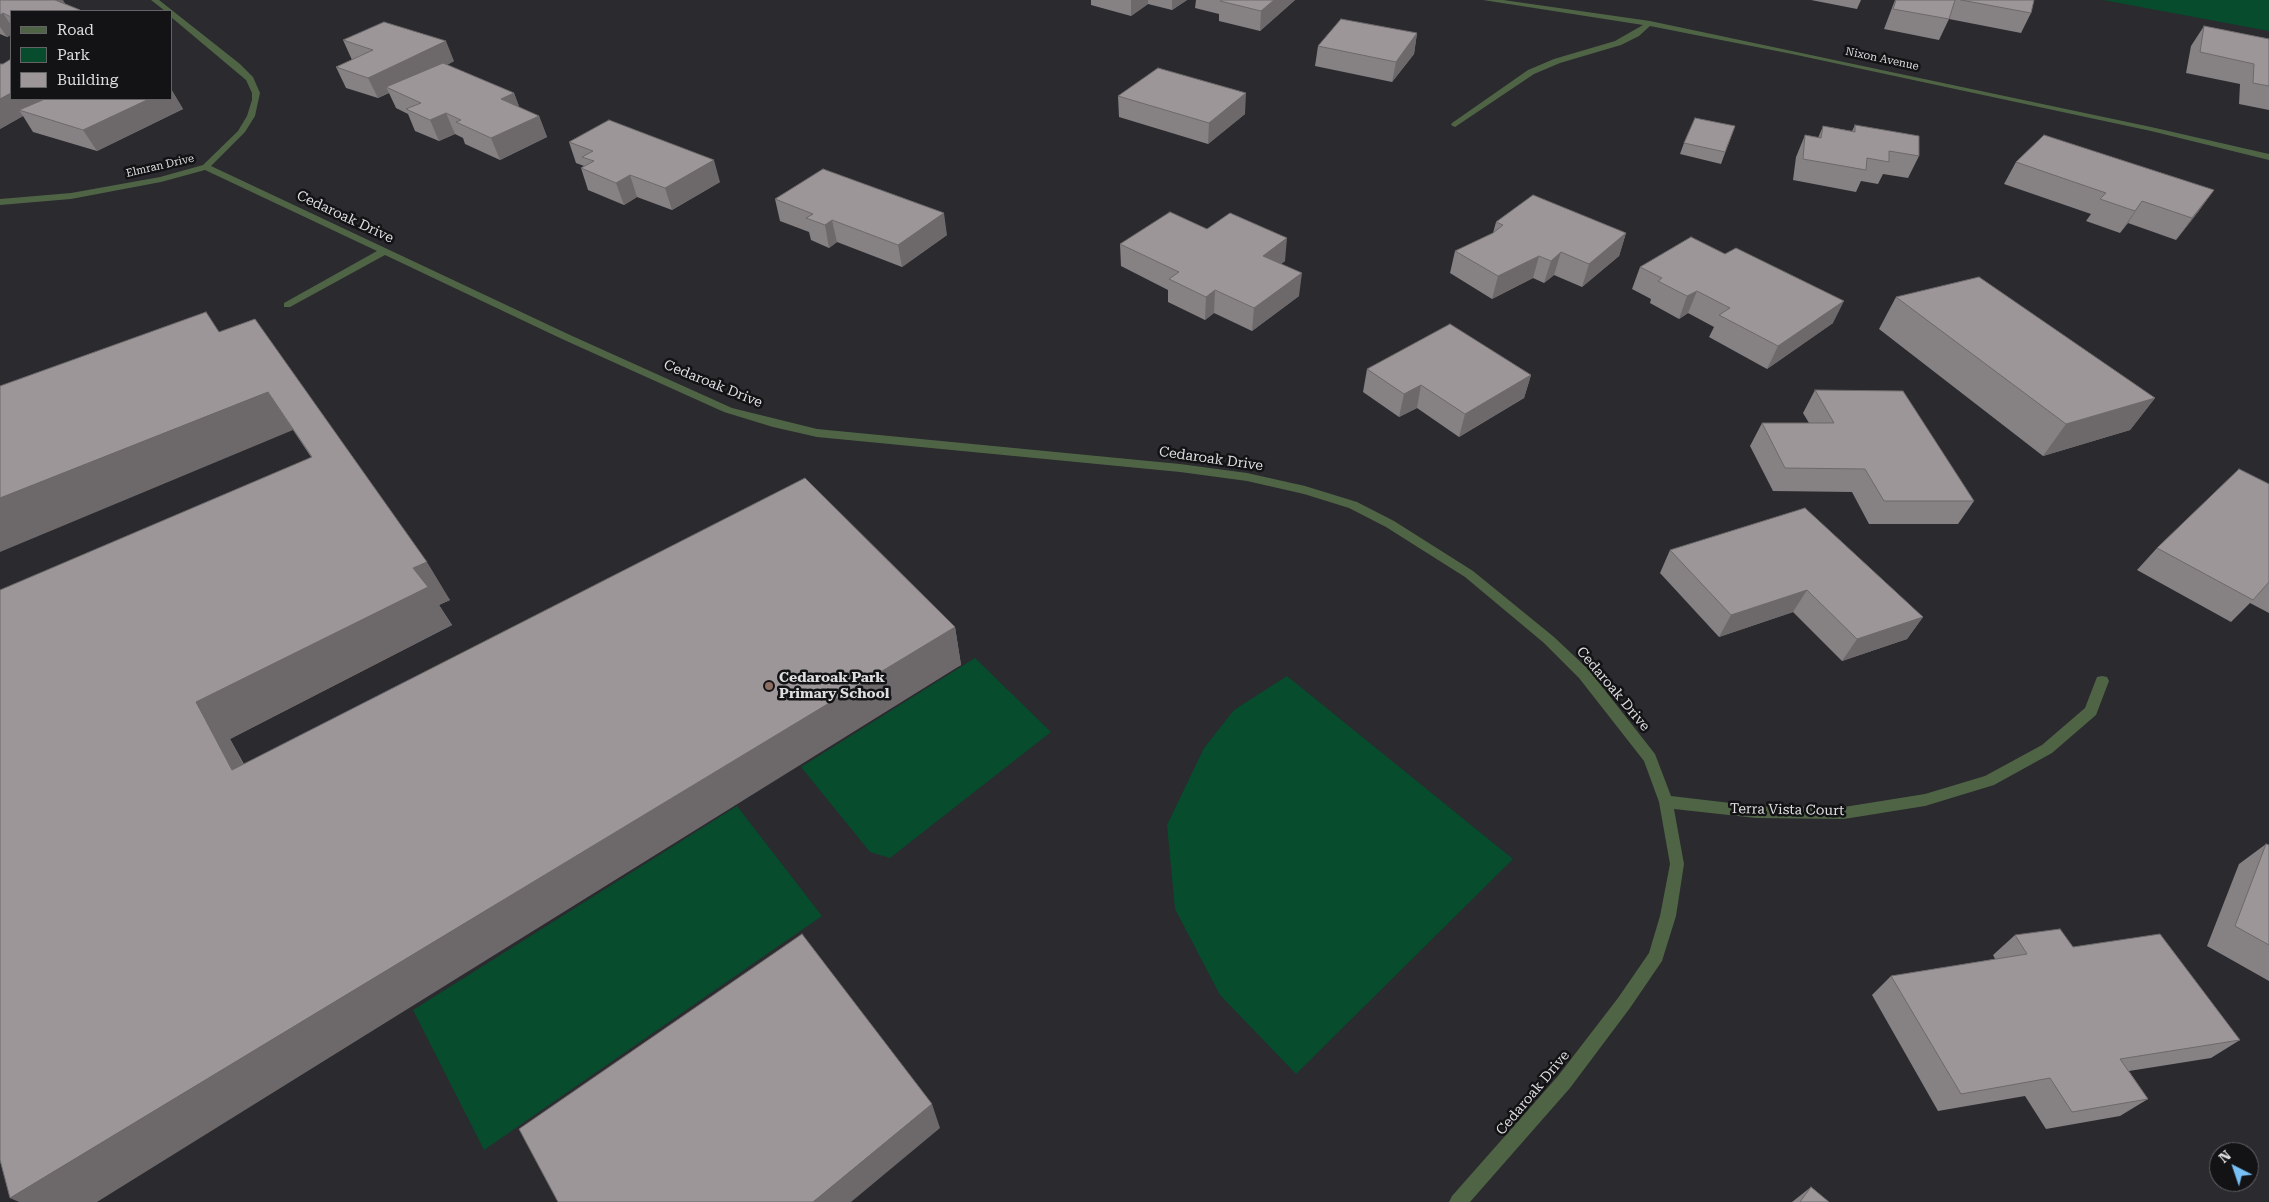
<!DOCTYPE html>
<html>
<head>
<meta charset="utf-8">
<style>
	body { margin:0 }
	#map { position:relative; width:2269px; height:1202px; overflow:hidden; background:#2a2a2f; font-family:"Roboto Serif",serif }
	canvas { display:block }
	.legend { position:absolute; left:10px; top:10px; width:162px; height:90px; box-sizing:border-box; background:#131315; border:1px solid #646467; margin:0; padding:6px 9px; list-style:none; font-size:15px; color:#dedee1 }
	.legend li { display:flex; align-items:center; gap:10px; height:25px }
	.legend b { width:25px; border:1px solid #646467 }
	.north { position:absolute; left:2209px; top:1142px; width:50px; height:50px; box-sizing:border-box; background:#131315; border:1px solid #646467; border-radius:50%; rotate:319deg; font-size:14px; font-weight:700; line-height:20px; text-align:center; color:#dedee1 }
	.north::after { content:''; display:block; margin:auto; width:18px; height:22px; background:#77c0f7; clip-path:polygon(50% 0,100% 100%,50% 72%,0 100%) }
</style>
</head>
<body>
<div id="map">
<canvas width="2269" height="1202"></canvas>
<ul class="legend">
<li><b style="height:6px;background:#4f6445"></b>Road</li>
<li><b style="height:14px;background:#064c2d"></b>Park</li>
<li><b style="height:14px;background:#9c9698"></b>Building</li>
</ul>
<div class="north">N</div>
</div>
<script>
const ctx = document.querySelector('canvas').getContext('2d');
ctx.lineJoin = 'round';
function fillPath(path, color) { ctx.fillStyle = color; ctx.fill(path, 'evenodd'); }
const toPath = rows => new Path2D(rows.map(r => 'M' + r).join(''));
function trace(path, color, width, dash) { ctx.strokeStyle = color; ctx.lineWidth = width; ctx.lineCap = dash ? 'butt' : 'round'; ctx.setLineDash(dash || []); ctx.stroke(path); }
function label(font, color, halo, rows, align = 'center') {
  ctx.font = font + ' "Roboto Serif",serif'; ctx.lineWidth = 5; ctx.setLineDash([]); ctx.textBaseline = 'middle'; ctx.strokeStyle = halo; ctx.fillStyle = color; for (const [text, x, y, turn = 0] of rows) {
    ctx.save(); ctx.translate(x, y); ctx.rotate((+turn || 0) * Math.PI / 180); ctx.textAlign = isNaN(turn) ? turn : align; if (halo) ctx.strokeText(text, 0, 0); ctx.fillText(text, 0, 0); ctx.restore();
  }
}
fillPath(toPath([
	[2101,0,2269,0,2269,31,2103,0],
	[975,658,1051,732,890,858,870,852,801,767],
	[1287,676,1513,859,1296,1074,1220,995,1175,909,1167,825,1204,748,1234,710],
	[737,806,822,916,484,1150,413,1010]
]), '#064c2d');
fillPath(toPath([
	[151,0,159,0,240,64,253,77,260,93,255,116,245,132,211,166,570,335,732,408,817,429,1180,464,1247,473,1305,486,1357,502,1394,521,1473,571,1554,637,1589,670,1655,754,1671,796,1756,806,1844,807,1925,794,1985,776,2042,745,2085,708,2097,677,2102,676,2107,677,2109,681,2096,715,2052,753,1994,785,1925,806,1844,819,1756,818,1674,809,1684,864,1676,916,1662,961,1630,1008,1570,1088,1470,1202,1449,1202,1452,1196,1558,1076,1618,998,1649,953,1660,916,1670,864,1659,802,1644,761,1579,678,1544,643,1465,577,1386,527,1349,508,1304,494,1247,481,1180,472,817,437,773,427,724,412,562,339,385,255,290,307,284,307,284,303,377,251,205,170,161,182,71,199,0,205,0,199,71,193,160,177,203,165,238,131,247,116,252,100,252,93,246,80,171,17,171,11,165,11,151,0],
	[1483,0,1503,0,1650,21,2151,127,2269,154,2269,160,2151,131,1792,54,1650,26,1639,36,1621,45,1560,63,1534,74,1455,127,1451,125,1452,123,1528,70,1554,59,1615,41,1643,25,1483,0]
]), '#4f6445');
fillPath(toPath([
	[0,0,66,4,80,10,81,11,11,11,11,35,7,37,0,34],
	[1091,0,1187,0,1172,10,1148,4,1131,16,1091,5],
	[1196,0,1295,0,1260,31,1219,21,1219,14,1195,8],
	[1811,0,1861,0,1857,9],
	[1895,0,2034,0,2031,13,2021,33,1949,19,1939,40,1884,29],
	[2204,26,2269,39,2269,110,2239,104,2240,84,2186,73,2191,46],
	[1417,33,1414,54,1392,82,1315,66,1318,46],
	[343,40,454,61,447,65,514,93,519,107,539,116,547,137,500,160,465,144,463,138,455,134,439,141,415,131,408,114,396,108,389,93,378,98,346,88,336,67,352,60],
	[171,89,183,109,97,151,33,132,23,116,0,129,11,99,171,99],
	[1118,96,1245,114,1208,144,1119,117],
	[1855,125,1919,156,1908,178,1883,174,1878,184,1861,181,1856,192,1793,180,1796,157,1805,135,1818,138,1823,126,1852,131],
	[1735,126,1721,164,1680,154,1684,143],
	[569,142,720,182,672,210,637,197,624,205,588,190,581,168,584,166,576,163],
	[2016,162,2214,190,2198,212,2176,240,2128,223,2120,233,2086,221,2091,214,2004,184],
	[775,199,947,235,902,267,837,242,829,248,811,240,809,232,780,221],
	[1496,222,1626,233,1619,256,1582,287,1554,275,1544,283,1533,278,1492,299,1450,273,1455,251,1493,233],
	[1207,229,1285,261,1281,264,1299,296,1252,331,1214,313,1205,320,1168,302,1168,290,1121,266,1120,244],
	[1640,267,1833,323,1767,369,1709,337,1714,327,1688,313,1679,319,1650,303,1651,299,1632,289],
	[1896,297,2155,398,2130,430,2043,456,1879,329],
	[219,332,450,600,439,605,452,625,230,739,244,764,955,627,961,665,0,1160,311,457,293,430],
	[1367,369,1531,375,1524,398,1459,437,1417,408,1399,417,1363,392],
	[1815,390,1974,501,1958,524,1869,524,1852,492,1773,491,1750,446,1762,423,1809,423,1803,413],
	[2269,484,2269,613,2250,603,2231,622,2137,570,2157,548],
	[1670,550,1923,617,1907,639,1842,661,1793,612,1719,637,1660,573],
	[2266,844,2269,845,2269,981,2207,946,2239,864],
	[2015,935,2073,947,2240,1040,2211,1058,2129,1071,2148,1099,2120,1116,2046,1129,2025,1096,1938,1111,1872,995,1891,976,1995,959,1993,955],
	[1811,1187,1829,1202,1792,1202]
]), '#868183');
fillPath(toPath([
	[51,0,63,0,70,11],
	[1131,0,1148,0,1148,4,1131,16],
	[1172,0,1187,0,1172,10],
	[1274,0,1295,0,1260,31,1261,11],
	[3,13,11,25,11,35,7,37,0,27,0,15],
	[1417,33,1414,54,1392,82,1396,62],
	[446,41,454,61,394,91,386,87,389,93,378,98,368,78],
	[171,89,183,109,97,151,83,130,149,99,171,99],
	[11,93,11,99,52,99,19,110,23,116,0,129,0,99],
	[514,93,522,114,501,99],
	[1246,93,1245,114,1208,144,1209,123],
	[446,113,455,134,439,141,430,120],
	[539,116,547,137,500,160,491,138],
	[714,160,720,182,672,210,665,188],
	[630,175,637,197,624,205,616,183],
	[2214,190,2198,212,2176,240,2192,218],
	[2142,201,2128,223,2120,233,2135,211],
	[944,213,947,235,902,267,898,245],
	[832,220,837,242,829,248,825,225],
	[1626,233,1619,256,1582,287,1589,264],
	[1287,238,1285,261,1261,278,1263,256],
	[1561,252,1554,275,1544,283,1551,261],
	[1539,256,1533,278,1492,299,1498,276],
	[1302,273,1299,296,1252,331,1254,308],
	[1215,290,1214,313,1205,320,1206,297],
	[1697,291,1688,313,1679,319,1687,296],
	[1844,301,1833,323,1767,369,1778,346],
	[1531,375,1524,398,1459,437,1465,414],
	[1421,385,1417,408,1399,417,1404,394],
	[268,392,293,430,0,552,0,498],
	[2155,398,2130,430,2043,456,2066,424],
	[427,562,450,600,439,605,452,625,230,739,266,807,232,770,196,702,413,568],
	[1807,590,1793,612,1719,637,1731,615],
	[1923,617,1907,639,1842,661,1857,639],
	[955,627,961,665,97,1202,19,1202,10,1198],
	[932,1104,940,1128,851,1202,813,1202]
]), '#6d696a');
const building = toPath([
	[0,0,55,0,80,10,77,11,11,11,11,17,3,13,0,15,0,0],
	[1221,0,1274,0,1261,11,1220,1,1221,0],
	[1896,0,1955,0,1949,19,1893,9,1896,0],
	[1961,0,2034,0,2031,13,1961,0],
	[1341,19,1417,33,1396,62,1318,46,1341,19],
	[384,22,446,41,368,78,336,67,373,50,343,40,384,22],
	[2204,26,2269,39,2269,86,2253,83,2254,64,2200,52,2204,26],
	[11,59,11,93,0,99,0,64,3,64,11,59],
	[443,63,514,93,501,99,539,116,491,138,456,122,461,120,446,113,430,120,406,109,421,103,386,87,443,63],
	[1158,68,1246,93,1209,123,1118,96,1158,68],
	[45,99,149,99,83,130,19,110,45,99],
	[1695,118,1735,126,1725,152,1684,143,1695,118],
	[609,120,714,160,665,188,630,175,616,183,581,168,594,161,582,157,593,151,569,142,609,120],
	[1855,125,1919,136,1919,156,1889,151,1889,162,1867,158,1866,170,1803,159,1805,135,1821,138,1823,126,1855,132,1855,125],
	[2044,135,2214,190,2192,218,2142,201,2135,211,2100,199,2106,193,2016,162,2044,135],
	[823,169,944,213,898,245,832,220,825,225,806,218,813,214,775,199,823,169],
	[1533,195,1626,233,1589,264,1561,252,1551,261,1539,256,1498,276,1455,251,1493,233,1503,225,1496,222,1533,195],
	[1170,212,1207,229,1230,213,1287,238,1263,256,1302,273,1254,308,1215,290,1206,297,1169,279,1179,272,1120,244,1170,212],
	[1691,237,1725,254,1736,248,1844,301,1778,346,1719,315,1730,308,1697,291,1687,296,1658,281,1662,278,1640,267,1691,237],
	[1979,277,2155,398,2066,424,1896,297,1979,277],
	[206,312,219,332,255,319,427,562,413,568,428,587,196,702,232,770,805,478,955,627,10,1198,0,1160,0,590,312,457,268,392,0,498,0,386,206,312],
	[1450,324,1531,375,1465,414,1421,385,1404,394,1367,369,1450,324],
	[1815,390,1903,391,1974,501,1884,501,1865,469,1785,468,1762,423,1834,423,1815,390],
	[2239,469,2269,484,2269,582,2253,600,2157,548,2239,469],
	[1805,508,1923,617,1857,639,1807,590,1731,615,1670,550,1805,508],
	[2266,844,2269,845,2269,945,2235,926,2266,844],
	[2060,929,2073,947,2160,934,2240,1040,2120,1059,2148,1099,2072,1112,2050,1078,1961,1094,1891,976,2027,954,2015,935,2060,929],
	[802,934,932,1104,813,1202,558,1202,519,1129,802,934],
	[1811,1187,1829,1202,1800,1202,1811,1187]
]);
fillPath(building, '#9c9698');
trace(building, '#6d696a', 1);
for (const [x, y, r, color] of [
	[769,686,5,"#8d6e63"]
]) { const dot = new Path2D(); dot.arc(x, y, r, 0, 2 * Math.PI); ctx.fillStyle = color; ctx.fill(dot); trace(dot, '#131315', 2); }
label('11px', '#dedee1', '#131315', [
	["Nixon Avenue",1882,59,12],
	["Elmran Drive",160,166,-13]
]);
label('14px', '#dedee1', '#131315', [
	["Cedaroak Drive",345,217,25],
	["Cedaroak Drive",713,384,22],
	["Cedaroak Drive",1211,459,8],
	["Cedaroak Drive",1613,689,50],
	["Terra Vista Court",1787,810,1],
	["Cedaroak Drive",1533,1093,-50]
]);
label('bold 14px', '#dedee1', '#131315', [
	["Cedaroak Park",779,678],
	["Primary School",779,694]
], 'left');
</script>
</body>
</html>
